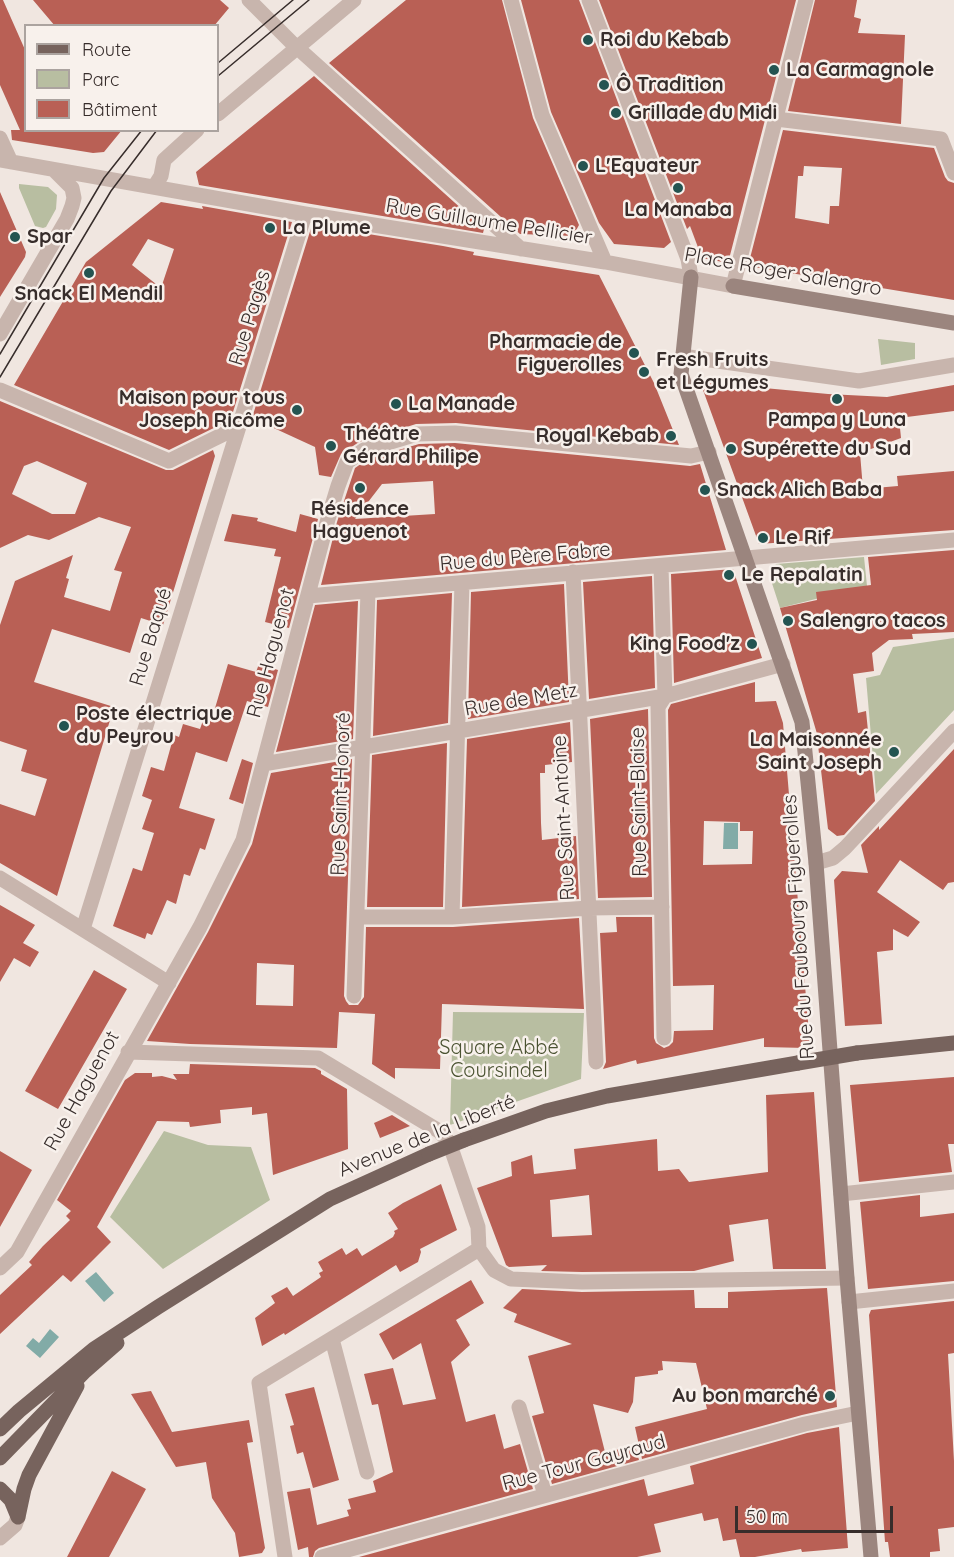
<!DOCTYPE html>
<html>
<head>
<meta charset="utf-8">
<style>
	body { margin:0 }
	#map { position:relative; width:954px; height:1557px; overflow:hidden; background:#f0e6e0; font-family:Quicksand,sans-serif }
	canvas { display:block }
	.legend { position:absolute; left:24px; top:24px; width:195px; height:108px; box-sizing:border-box; background:#f8f1ec; border:2px solid #aba39f; margin:0; padding:8px 10px; list-style:none; font-size:18px; color:#372d2b }
	.legend li { display:flex; align-items:center; gap:12px; height:30px }
	.legend b { width:30px; border:2px solid #aba39f }
	.scale { position:absolute; left:735px; top:1506px; width:158px; height:27px; box-sizing:border-box; border:3px solid #372d2b; border-top:0; padding-left:8px; font-size:18px; line-height:21px; white-space:nowrap; color:#372d2b; -webkit-text-stroke:4px #f8f1ec; paint-order:stroke }
</style>
</head>
<body>
<div id="map">
<canvas width="954" height="1557"></canvas>
<ul class="legend">
<li><b style="height:8px;background:#77635d"></b>Route</li>
<li><b style="height:16px;background:#b8bea1"></b>Parc</li>
<li><b style="height:16px;background:#b96055"></b>Bâtiment</li>
</ul>
<div class="scale">50 m</div>
</div>
<script>
const ctx = document.querySelector('canvas').getContext('2d');
ctx.lineJoin = 'round';
function fillPath(path, color) { ctx.fillStyle = color; ctx.fill(path, 'evenodd'); }
const toPath = rows => new Path2D(rows.map(r => 'M' + r).join(''));
function trace(path, color, width, dash) { ctx.strokeStyle = color; ctx.lineWidth = width; ctx.lineCap = dash ? 'butt' : 'round'; ctx.setLineDash(dash || []); ctx.stroke(path); }
function label(font, color, halo, rows, align = 'center') {
  ctx.font = font + ' Quicksand,sans-serif'; ctx.lineWidth = 5; ctx.setLineDash([]); ctx.textBaseline = 'middle'; ctx.strokeStyle = halo; ctx.fillStyle = color; for (const [text, x, y, turn = 0] of rows) {
    ctx.save(); ctx.translate(x, y); ctx.rotate((+turn || 0) * Math.PI / 180); ctx.textAlign = isNaN(turn) ? turn : align; if (halo) ctx.strokeText(text, 0, 0); ctx.fillText(text, 0, 0); ctx.restore();
  }
}
fillPath(toPath([
	[19,184,48,187,57,195,56,209,46,227,43,228,35,226,19,188],
	[878,339,915,343,915,359,881,365],
	[864,557,867,586,780,608,769,574,776,564],
	[954,638,954,710,876,794,866,678,880,675,893,647],
	[453,1012,584,1013,581,1079,450,1125],
	[164,1131,208,1145,251,1147,270,1200,163,1269,110,1217]
]), '#b8bea1');
fillPath(toPath([
	[724,823,738,823,738,849,723,849],
	[96,1272,114,1293,104,1302,85,1281],
	[50,1329,59,1337,40,1358,26,1346,33,1338,39,1343]
]), '#82aba7');
fillPath(toPath([
	[0,0,3,0,26,52,26,130,122,130,104,152,93,153,12,140,11,130,20,130,0,85],
	[33,0,220,0,229,8,214,26,55,26],
	[406,0,502,0,533,118,579,225,573,236,520,234,329,63],
	[521,0,579,0,671,242,664,248,614,244,599,223,551,112],
	[599,0,796,0,728,263,702,258,690,226,687,229],
	[815,0,857,0,854,17,861,19,858,33,905,35,901,124,788,111],
	[314,76,484,229,483,233,199,185,196,172],
	[783,130,934,148,945,177,948,181,954,183,954,300,748,266],
	[804,166,842,168,839,206,830,206,829,224,795,218,798,176,803,176],
	[0,192,26,252,25,257,0,297],
	[161,202,203,209,202,206,292,222,233,412,231,412,228,421,169,450,14,385,86,262],
	[148,239,174,249,161,288,132,265],
	[312,225,443,246,474,252,473,255,599,275,654,383,679,445,456,423,416,424,359,442,341,454,331,477,319,475,315,447,252,418],
	[711,383,828,394,887,397,954,385,954,411,899,418,901,438,860,453,863,489,898,486,897,476,954,471,954,530,759,544,703,390],
	[0,401,166,470,173,470,213,450,215,456,163,625,141,618,130,653,52,629,34,682,114,707,57,896,0,863,0,804,35,816,47,779,21,771,27,750,0,741,0,625,15,581,73,555,66,578,69,579,64,597,110,611,122,572,114,570,131,527,99,517,49,540,28,535,0,548],
	[37,461,87,483,75,514,52,514,12,494,24,466],
	[455,443,690,466,700,464,726,550,321,585,337,522,355,468,368,459,419,444],
	[433,481,435,514,355,519,382,484],
	[232,514,258,518,257,521,296,532,300,514,318,519,289,628,265,622,281,557,274,556,276,549,224,541],
	[954,550,954,632,912,634,913,639,889,640,872,653,874,671,853,674,858,713,866,711,875,801,844,835,837,836,828,829,818,745,820,744,780,608,817,600,816,592,871,585,868,557],
	[733,569,762,658,674,683,671,574],
	[652,576,655,688,589,699,583,582],
	[564,584,569,702,468,719,471,592],
	[452,593,448,723,373,736,377,600],
	[358,601,353,739,276,752,315,605],
	[228,664,256,672,259,664,278,670,268,707,247,701,227,762,196,752,179,808,215,819,205,850,200,848,190,876,184,874,176,904,167,900,152,935,147,933,145,939,113,926,133,868,142,871,154,833,142,829,152,800,142,796,151,767,164,771,174,735,179,737,183,724,200,729,206,712,213,715],
	[755,682,755,702,776,701,783,723,810,1045,806,1048,764,1047,764,1038,637,1064,636,1060,603,1069,606,1062,600,933,617,932,616,917,652,917,654,1038,656,1043,664,1048,669,1046,673,1042,674,1031,713,1030,714,985,673,986,668,710,671,704],
	[704,821,740,822,740,831,753,831,752,864,703,865],
	[648,709,652,897,598,898,590,719],
	[570,722,572,762,545,765,545,773,540,773,541,823,542,840,576,836,579,899,462,907,467,739],
	[447,743,443,907,367,907,372,755],
	[954,749,954,882,948,883,943,890,900,860,877,892,920,922,908,937,893,929,893,950,877,952,882,1024,845,1026,834,880,842,871,868,873,861,845,879,826,879,830],
	[242,759,253,763,243,804,229,799],
	[352,759,344,996,346,1001,349,1005,358,1005,364,997,366,927,453,927,579,918,584,1009,442,1004,440,1069,395,1068,395,1079,372,1064,375,1014,339,1012,337,1048,190,1044,147,1041,208,932,252,844,271,773],
	[257,963,294,965,293,1006,256,1005],
	[0,905,35,925,23,943,39,952,30,967,14,958,0,982],
	[94,970,127,989,58,1109,25,1091],
	[190,1064,315,1068,321,1071,321,1074,347,1089,348,1149,273,1175,267,1113,252,1115,252,1107,220,1110,221,1123,190,1127,189,1122,157,1121,97,1227,111,1242,71,1282,63,1275,0,1334,0,1295,32,1265,29,1262,43,1246,70,1220,66,1216,71,1211,57,1200,125,1080,135,1073,152,1073,152,1077,162,1076,177,1080,173,1074,189,1074],
	[954,1077,954,1144,948,1144,952,1172,859,1182,850,1085],
	[814,1092,826,1269,773,1269,768,1219,729,1225,734,1261,694,1271,582,1272,541,1271,547,1265,509,1267,506,1265,477,1188,512,1176,511,1162,532,1155,534,1174,576,1169,574,1149,657,1139,658,1171,679,1169,689,1182,768,1172,766,1095],
	[589,1195,592,1235,552,1237,550,1200],
	[392,1115,410,1126,380,1138,374,1123],
	[0,1151,32,1170,0,1227],
	[441,1184,457,1230,420,1249,421,1252,418,1262,400,1272,396,1265,285,1335,284,1333,262,1346,255,1318,275,1303,271,1296,287,1287,293,1296,321,1277,319,1273,323,1271,318,1262,342,1248,346,1255,357,1248,362,1256,393,1237,395,1233,394,1231,398,1229,388,1213,403,1203],
	[920,1195,920,1217,954,1213,954,1281,868,1289,860,1202],
	[471,1280,484,1303,456,1320,470,1345,451,1362,466,1422,495,1414,504,1449,520,1444,533,1489,319,1548,315,1551,313,1557,309,1557,308,1547,298,1550,287,1492,310,1488,317,1525,349,1516,347,1510,351,1509,348,1499,376,1492,373,1481,393,1472,378,1404,372,1405,364,1374,393,1368,403,1405,436,1399,421,1343,393,1360,379,1334],
	[827,1288,837,1407,802,1415,642,1459,635,1427,707,1409,696,1363,662,1361,663,1370,658,1371,658,1374,635,1377,633,1402,628,1413,593,1404,605,1452,635,1446,639,1460,552,1484,532,1416,544,1413,528,1356,572,1344,514,1322,517,1314,503,1308,522,1289,582,1292,694,1290,695,1308,728,1308,728,1292],
	[954,1301,954,1353,948,1354,954,1461,954,1527,938,1529,940,1551,930,1552,930,1557,890,1557,888,1542,885,1542,869,1315,871,1310],
	[314,1387,339,1480,313,1488,303,1452,297,1454,290,1426,294,1425,285,1394],
	[151,1391,172,1432,249,1420,253,1442,247,1443,265,1548,262,1553,239,1557,235,1533,212,1498,206,1462,176,1467,131,1394],
	[839,1427,848,1548,802,1552,801,1549,755,1557,740,1557,736,1539,723,1541,718,1518,704,1521,702,1513,654,1524,661,1552,637,1557,359,1557,644,1479,648,1496,694,1484,690,1466,807,1433],
	[112,1471,146,1489,109,1557,67,1557]
]), '#b96055');
trace(toPath([
	[249,0,291,42,521,249],
	[511,0,542,115,605,262],
	[589,0,688,259,691,277],
	[218,114,354,0],
	[776,119,941,139,954,173],
	[0,138,11,162],
	[0,160,305,214,605,262,733,286,806,0],
	[154,187,161,176,164,160,197,130],
	[0,334,67,219,72,206,74,198,72,188,55,171],
	[682,356,859,381,954,365],
	[0,390,169,461,238,427],
	[661,567,665,696,658,707,664,1038],
	[573,572,596,1062],
	[308,596,954,540],
	[263,764,665,696,783,664],
	[816,863,833,858,845,848,954,731],
	[0,878,169,983],
	[358,917,452,917,589,908,662,907],
	[452,917,462,583],
	[83,929,305,214],
	[354,996,368,592],
	[128,1052,318,1058,439,1131,449,1142,478,1227,479,1249],
	[841,1194,954,1182],
	[479,1249,494,1270,511,1279,582,1282,847,1278],
	[0,1268,17,1252,200,927,243,840,328,519,338,486,347,462,364,450,417,434,455,433,691,456,709,452],
	[849,1302,954,1291],
	[332,1339,367,1472],
	[519,1407,545,1495],
	[0,1538,15,1525,18,1517],
	[285,1557,259,1383,479,1249],
	[322,1557,805,1424,858,1413]
]), '#c8b5ad', 15);
trace(toPath([
	[691,277,681,374,802,722,816,863,847,1278,871,1557],
	[733,286,954,323]
]), '#9b857e', 15);
trace(toPath([
	[857,1053,954,1043],
	[464,1140,546,1111,607,1096,798,1063],
	[0,1429,19,1411,94,1349,158,1307,330,1199,429,1154],
	[0,1458,85,1371,117,1343],
	[0,1489,11,1500,18,1517],
	[18,1517,24,1489,29,1475,77,1386]
]), '#77635d', 15);
trace(toPath([
	[218,63,293,0],
	[218,76,309,0],
	[0,354,104,178,142,130],
	[0,377,111,191,157,130]
]), '#372d2b', 1.5);
trace(toPath([
	[798,1063,857,1053],
	[429,1154,464,1140]
]), '#77635d', 15);
for (const [x, y, r, color] of [
	[588,40,6,"#245451"],
	[774,70,6,"#245451"],
	[604,85,6,"#245451"],
	[616,113,6,"#245451"],
	[583,166,6,"#245451"],
	[678,188,6,"#245451"],
	[270,228,6,"#245451"],
	[15,237,6,"#245451"],
	[89,273,6,"#245451"],
	[634,353,6,"#245451"],
	[644,372,6,"#245451"],
	[837,399,6,"#245451"],
	[396,404,6,"#245451"],
	[297,410,6,"#245451"],
	[671,436,6,"#245451"],
	[331,446,6,"#245451"],
	[731,449,6,"#245451"],
	[360,488,6,"#245451"],
	[705,490,6,"#245451"],
	[763,538,6,"#245451"],
	[729,575,6,"#245451"],
	[788,621,6,"#245451"],
	[752,644,6,"#245451"],
	[64,726,6,"#245451"],
	[894,752,6,"#245451"],
	[830,1396,6,"#245451"]
]) { const dot = new Path2D(); dot.arc(x, y, r, 0, 2 * Math.PI); ctx.fillStyle = color; ctx.fill(dot); trace(dot, '#f8f1ec', 2); }
label('bold 20px', '#372d2b', '#f8f1ec', [
	["Roi du Kebab",600,40],
	["La Carmagnole",786,70],
	["Ô Tradition",616,85],
	["Grillade du Midi",628,113],
	["L'Equateur",595,166],
	["La Manaba",678,210,"center"],
	["La Plume",282,228],
	["Spar",27,237],
	["Snack El Mendil",89,294,"center"],
	["Pharmacie de",622,342,"right"],
	["Figuerolles",622,365,"right"],
	["Fresh Fruits",656,360],
	["et Légumes",656,383],
	["Maison pour tous",285,398,"right"],
	["Joseph Ricôme",285,421,"right"],
	["La Manade",408,404],
	["Pampa y Luna",837,420,"center"],
	["Théâtre",343,434],
	["Gérard Philipe",343,457],
	["Royal Kebab",659,436,"right"],
	["Supérette du Sud",743,449],
	["Snack Alich Baba",717,490],
	["Résidence",360,509,"center"],
	["Haguenot",360,532,"center"],
	["Le Rif",775,538],
	["Le Repalatin",741,575],
	["Salengro tacos",800,621],
	["King Food'z",740,644,"right"],
	["Poste électrique",76,714],
	["du Peyrou",76,737],
	["La Maisonnée",882,740,"right"],
	["Saint Joseph",882,763,"right"],
	["Au bon marché",818,1396,"right"]
], 'left');
label('20px', '#372d2b', '#f8f1ec', [
	["Rue Guillaume Pellicier",489,222,9],
	["Place Roger Salengro",783,272,10],
	["Rue Pagès",250,318,-73],
	["Rue du Père Fabre",525,557,-5],
	["Rue Baqué",151,637,-73],
	["Rue Haguenot",271,653,-75],
	["Rue de Metz",521,700,-10],
	["Rue Saint-Honoré",341,794,-88],
	["Rue Saint-Blaise",639,802,-91],
	["Rue Saint-Antoine",564,818,-93],
	["Rue du Faubourg Figuerolles",799,927,-94],
	["Rue Haguenot",82,1091,-61],
	["Avenue de la Liberté",427,1136,-22],
	["Rue Tour Gayraud",584,1463,-15]
]);
label('20px', '#4a5231', '#f8f1ec', [
	["Square Abbé",499,1048],
	["Coursindel",499,1071]
]);
</script>
</body>
</html>
